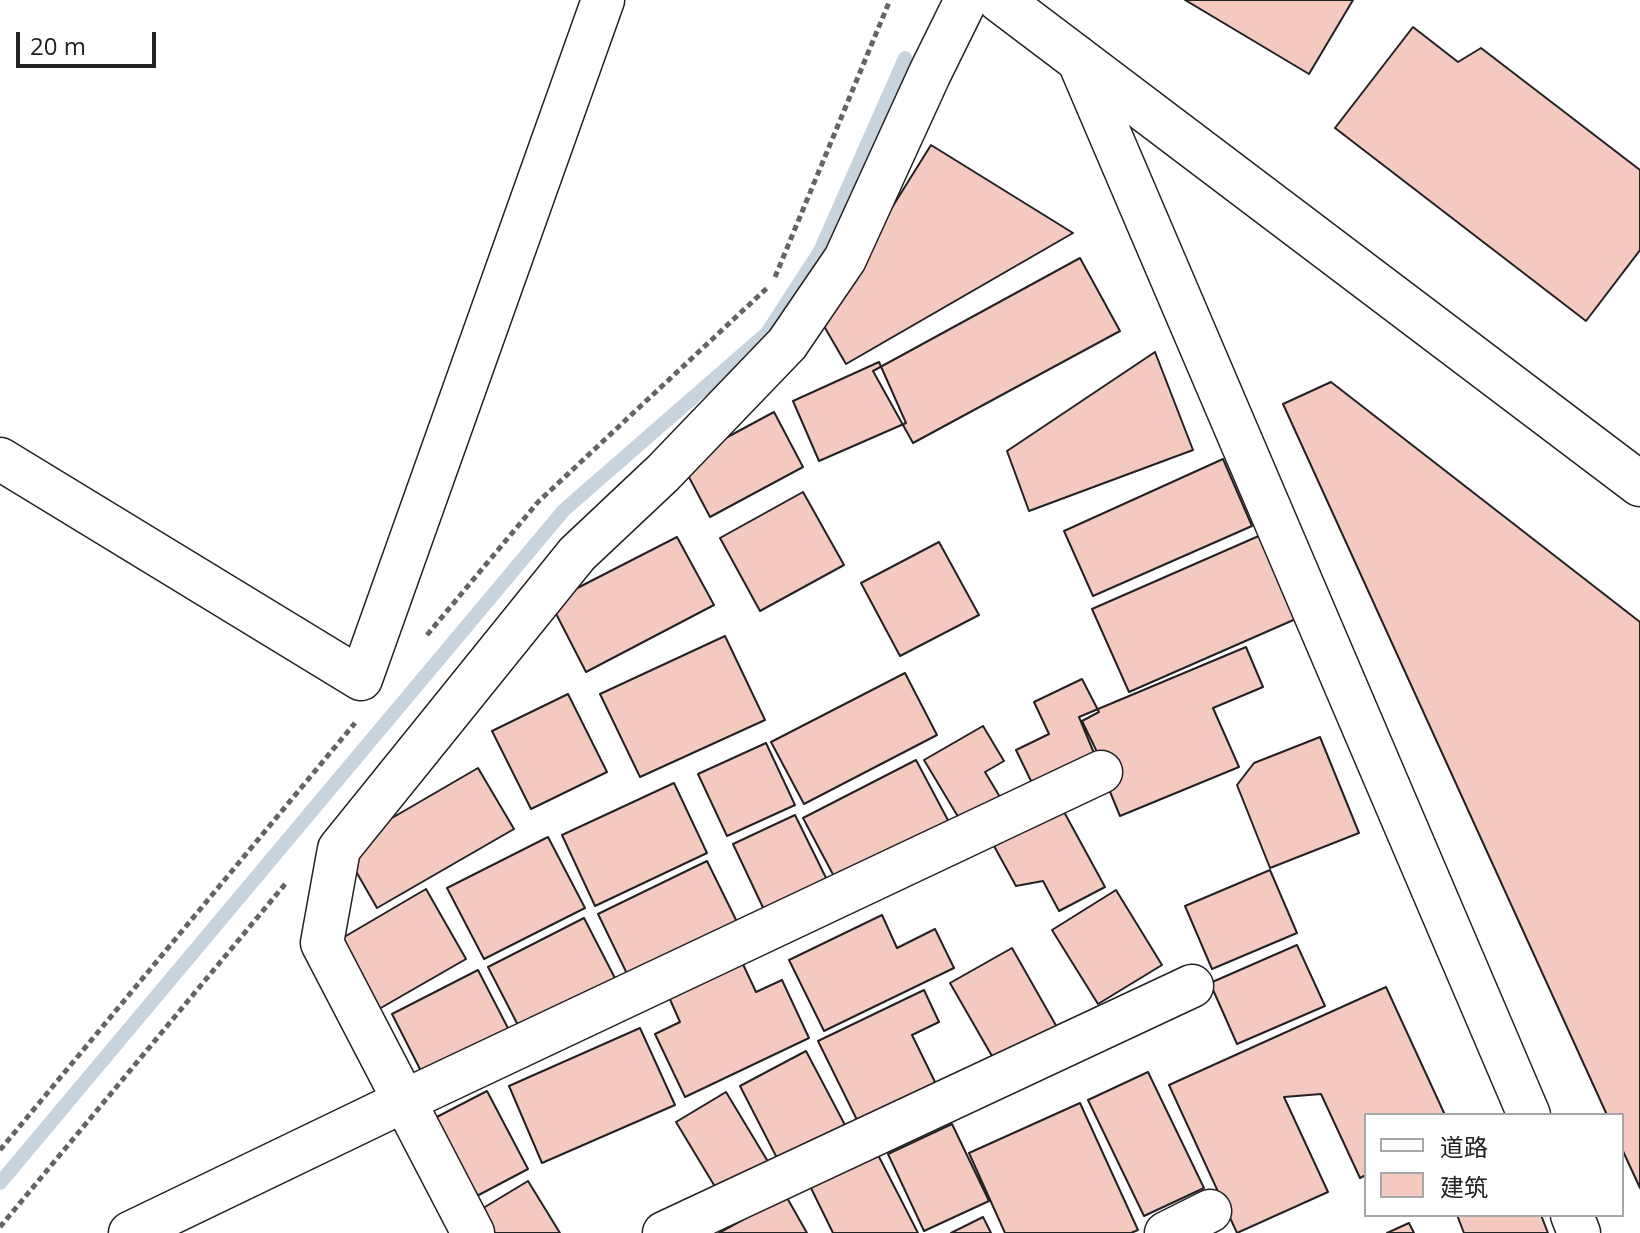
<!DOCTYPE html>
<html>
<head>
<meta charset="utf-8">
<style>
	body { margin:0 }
	#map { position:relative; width:1640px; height:1233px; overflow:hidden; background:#fff; font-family:"Open Sans","Noto Sans SC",sans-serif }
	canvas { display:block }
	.legend { position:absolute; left:1364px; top:1113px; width:260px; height:104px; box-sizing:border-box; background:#fff; border:2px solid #a7a7a7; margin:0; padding:10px 14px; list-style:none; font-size:24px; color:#222 }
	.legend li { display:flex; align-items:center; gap:16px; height:40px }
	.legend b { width:40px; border:2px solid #a7a7a7 }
	.scale { position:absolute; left:16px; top:32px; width:140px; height:36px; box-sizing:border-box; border:4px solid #222; border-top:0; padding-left:10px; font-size:24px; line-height:28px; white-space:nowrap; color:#222; -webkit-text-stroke:6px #fff; paint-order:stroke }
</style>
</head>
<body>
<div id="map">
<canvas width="1640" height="1233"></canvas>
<ul class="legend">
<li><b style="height:10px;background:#fff"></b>道路</li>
<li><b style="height:22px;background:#f3c9c0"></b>建筑</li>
</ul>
<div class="scale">20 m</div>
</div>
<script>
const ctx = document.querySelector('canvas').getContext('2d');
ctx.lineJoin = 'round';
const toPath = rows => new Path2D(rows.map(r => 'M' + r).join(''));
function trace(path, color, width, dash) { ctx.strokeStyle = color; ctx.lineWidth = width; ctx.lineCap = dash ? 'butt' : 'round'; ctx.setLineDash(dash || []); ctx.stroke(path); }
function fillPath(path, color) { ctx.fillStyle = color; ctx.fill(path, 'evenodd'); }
trace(toPath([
	[0,1183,564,510,767,333,820,251,905,58]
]), '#c7d3dd', 14);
const building = toPath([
	[1185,0,1353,0,1309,74,1185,0],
	[1413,27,1458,62,1481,48,1640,170,1640,250,1586,321,1335,128,1413,27],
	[931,145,1073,233,846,364,821,321,931,145],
	[1080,258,1120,331,913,443,873,371,1080,258],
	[1155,352,1193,450,1029,511,1007,451,1155,352],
	[879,362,906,423,819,461,793,401,879,362],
	[1331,382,1640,622,1640,1188,1622,1149,1622,1115,1607,1115,1283,404,1331,382],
	[774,412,803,467,710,517,681,462,774,412],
	[1223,459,1252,526,1093,596,1064,531,1223,459],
	[803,492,844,565,760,611,720,538,803,492],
	[1261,535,1298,618,1129,692,1092,609,1261,535],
	[677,537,714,605,586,672,550,602,677,537],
	[939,542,979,615,900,656,861,583,939,542],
	[725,636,765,720,640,777,600,694,725,636],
	[1246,647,1263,687,1213,708,1239,767,1120,816,1079,717,1246,647],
	[905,673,937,735,804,804,771,742,905,673],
	[1082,679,1099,712,1082,721,1098,754,1033,785,1016,750,1049,734,1034,702,1082,679],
	[568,694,607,772,531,809,492,731,568,694],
	[983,726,1004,761,985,772,1003,802,963,825,924,760,983,726],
	[1320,737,1359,833,1270,868,1237,785,1254,763,1320,737],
	[766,743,795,805,727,836,698,774,766,743],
	[916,760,950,824,837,882,803,818,916,760],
	[478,768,514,829,377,908,342,847,478,768],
	[674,783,707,853,595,906,562,835,674,783],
	[1063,810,1105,887,1059,911,1043,881,1016,886,994,846,1063,810],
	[795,815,830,886,767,916,733,844,795,815],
	[548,837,585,908,484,959,447,888,548,837],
	[707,861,740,928,631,982,598,914,707,861],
	[1270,870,1297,933,1212,969,1185,906,1270,870],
	[426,889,466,959,379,1009,339,940,426,889],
	[1116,890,1162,965,1098,1004,1052,930,1116,890],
	[882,915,897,948,935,929,954,968,824,1031,789,960,882,915],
	[584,918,618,984,522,1033,488,967,584,918],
	[1297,945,1325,1006,1237,1044,1210,983,1297,945],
	[1012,948,1058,1029,996,1063,950,983,1012,948],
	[741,960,756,992,782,980,809,1038,685,1097,655,1034,680,1022,668,995,741,960],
	[478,970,511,1034,424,1077,392,1014,478,970],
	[1386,987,1445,1115,1366,1115,1366,1175,1360,1178,1321,1094,1284,1097,1328,1192,1237,1233,1169,1085,1386,987],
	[924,990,939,1022,912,1035,937,1086,859,1124,818,1041,924,990],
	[640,1028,675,1105,542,1163,509,1086,640,1028],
	[806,1051,845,1125,778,1160,740,1086,806,1051],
	[1148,1072,1204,1188,1144,1216,1088,1100,1148,1072],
	[487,1091,528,1169,473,1198,431,1120,487,1091],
	[726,1092,770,1165,720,1195,676,1122,726,1092],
	[1080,1103,1138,1230,1131,1233,1005,1233,969,1153,1080,1103],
	[952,1124,989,1201,924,1231,888,1154,952,1124],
	[876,1151,918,1233,833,1233,809,1184,876,1151],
	[528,1181,560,1233,488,1233,475,1213,528,1181],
	[786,1196,807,1233,719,1233,786,1196],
	[1457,1215,1541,1215,1548,1233,1464,1233,1457,1215],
	[983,1217,991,1233,951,1233,983,1217],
	[1409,1223,1414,1233,1387,1233,1409,1223]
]);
fillPath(building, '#f3c9c0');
trace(building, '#222', 2);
const street = toPath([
	[1077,57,1529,1115],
	[0,459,361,679,603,0],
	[1572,1215,1579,1233],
	[130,1233,404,1101,1101,772],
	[473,1233,322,943,339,849,577,554,663,473,787,344,845,259,930,73,966,0],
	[664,1233,1192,986],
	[1166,1233,1210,1211]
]);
const secondary = toPath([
	[1000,0,1640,484]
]);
trace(street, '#222', 45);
trace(secondary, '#222', 47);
trace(toPath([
	[775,277,890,0],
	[427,635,538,502,767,288],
	[0,1150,355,723],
	[0,1227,286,883]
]), '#646464', 5, [6, 4]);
trace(street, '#fff', 42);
trace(secondary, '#fff', 44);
</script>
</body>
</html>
